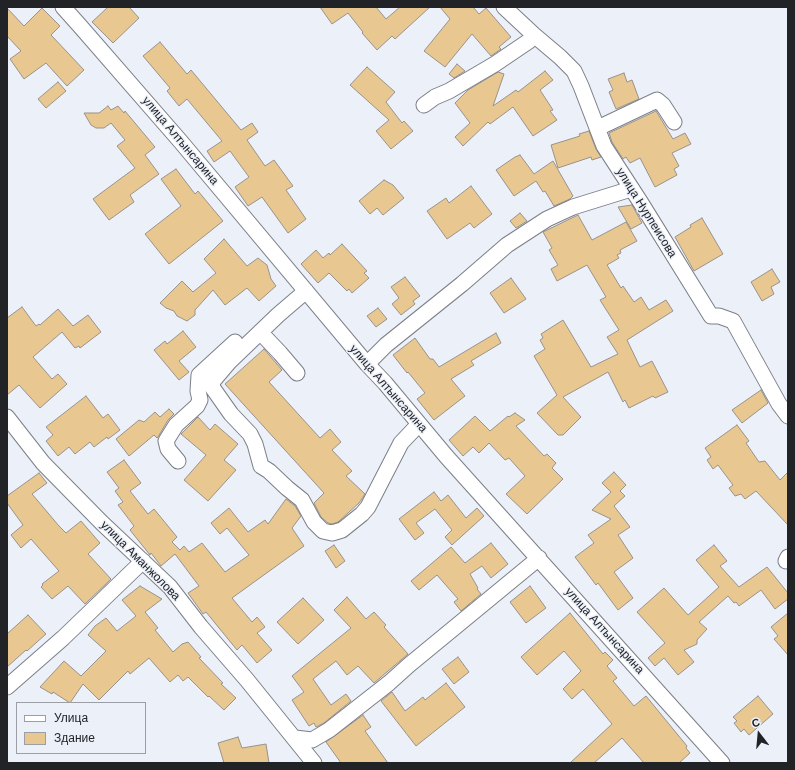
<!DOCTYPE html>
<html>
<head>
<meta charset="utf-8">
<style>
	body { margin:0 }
	#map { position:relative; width:795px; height:770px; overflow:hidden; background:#ecf0f9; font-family:"DM Sans",sans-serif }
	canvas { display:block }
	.frame { position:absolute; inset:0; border:8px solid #222326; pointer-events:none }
	.legend { position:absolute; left:16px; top:702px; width:130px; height:52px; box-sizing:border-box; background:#ecf0f9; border:1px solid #9b9ea5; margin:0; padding:5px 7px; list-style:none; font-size:12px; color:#222326 }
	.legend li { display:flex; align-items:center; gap:8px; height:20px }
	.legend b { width:20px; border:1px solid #9b9ea5 }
	.north { position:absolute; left:739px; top:714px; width:40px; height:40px; -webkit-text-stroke:3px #ecf0f9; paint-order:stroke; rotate:344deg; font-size:11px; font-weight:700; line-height:16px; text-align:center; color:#222326 }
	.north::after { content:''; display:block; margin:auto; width:14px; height:18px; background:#222326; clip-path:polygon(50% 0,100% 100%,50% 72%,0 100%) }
</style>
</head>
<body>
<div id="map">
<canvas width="795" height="770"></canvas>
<div class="frame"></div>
<ul class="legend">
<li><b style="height:5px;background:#fff"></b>Улица</li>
<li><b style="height:11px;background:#e9c791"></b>Здание</li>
</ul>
<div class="north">С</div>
</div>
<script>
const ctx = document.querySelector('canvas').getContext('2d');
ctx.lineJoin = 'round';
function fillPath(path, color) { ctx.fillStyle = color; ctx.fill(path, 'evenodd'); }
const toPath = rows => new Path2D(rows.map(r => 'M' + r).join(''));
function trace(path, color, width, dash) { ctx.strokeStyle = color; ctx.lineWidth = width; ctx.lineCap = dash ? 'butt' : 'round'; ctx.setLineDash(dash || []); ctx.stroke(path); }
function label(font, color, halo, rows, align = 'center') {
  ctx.font = font + ' "DM Sans",sans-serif'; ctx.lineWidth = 3; ctx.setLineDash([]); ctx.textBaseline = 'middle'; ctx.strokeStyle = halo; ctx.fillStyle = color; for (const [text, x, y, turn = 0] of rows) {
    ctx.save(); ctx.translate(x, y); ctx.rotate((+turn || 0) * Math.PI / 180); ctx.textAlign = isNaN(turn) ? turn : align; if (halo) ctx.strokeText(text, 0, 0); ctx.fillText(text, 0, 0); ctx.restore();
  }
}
const building = toPath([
	[108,7,129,7,139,18,113,43,92,22,108,7],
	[320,7,376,7,386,19,400,7,430,7,395,39,392,36,377,50,362,33,363,32,348,13,332,24,320,7],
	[440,7,473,7,479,14,486,8,511,37,499,47,501,49,491,56,472,34,445,67,424,51,450,19,440,7],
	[7,8,24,26,42,8,60,26,51,35,84,70,67,86,46,63,24,79,10,59,21,51,7,36,7,8],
	[160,42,187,74,191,70,241,130,252,123,258,132,247,140,265,166,274,160,293,186,286,190,306,219,288,233,262,197,248,206,235,187,249,177,230,151,214,162,207,151,222,141,187,99,179,106,167,91,170,88,143,56,160,42],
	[457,64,465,71,454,78,449,74,457,64],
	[367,67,395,92,386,102,402,123,404,121,413,131,391,149,376,131,389,120,350,85,367,67],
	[545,71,553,80,540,90,553,110,550,111,557,120,533,136,513,107,490,124,488,122,463,146,455,137,470,123,455,103,468,90,498,72,504,74,493,106,516,90,518,92,545,71],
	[624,73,627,82,632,80,639,99,616,109,609,92,613,90,608,79,624,73],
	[58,82,66,91,46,108,38,99,58,82],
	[108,106,111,110,118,106,124,113,125,111,155,147,145,155,159,174,130,195,134,202,109,220,93,199,135,168,117,146,125,140,111,123,104,128,96,128,91,125,84,113,99,113,108,106],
	[656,111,673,139,685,133,691,144,672,153,679,166,674,169,677,175,655,187,640,158,630,163,626,157,623,159,612,142,609,133,656,111],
	[589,131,596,149,601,157,592,160,591,157,558,168,551,145,580,136,579,134,589,131],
	[520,155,534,174,553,161,573,196,570,199,554,206,545,191,543,192,536,181,514,196,496,170,515,157,520,155],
	[176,169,195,194,198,191,223,221,169,264,145,234,181,206,161,179,176,169],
	[384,180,393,185,404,198,383,215,377,208,370,214,359,201,384,180],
	[471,186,492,214,474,228,470,223,447,239,427,211,446,198,449,203,471,186],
	[632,205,642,223,631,229,618,207,632,205],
	[520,213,527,221,516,228,510,221,520,213],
	[578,215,592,240,626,222,637,241,620,250,621,253,617,255,619,258,607,265,621,288,623,286,634,302,641,297,649,310,666,300,673,311,627,340,640,367,652,361,668,392,655,398,653,396,629,408,625,400,623,402,608,372,563,397,581,417,563,435,558,435,537,413,557,395,534,356,545,349,540,340,543,338,541,334,563,320,591,367,618,354,607,337,619,330,600,300,606,297,587,265,557,281,551,269,558,265,549,250,552,248,543,232,578,215],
	[702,218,723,254,694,271,675,237,691,227,690,225,702,218],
	[224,239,247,266,258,258,267,265,271,279,276,286,259,301,247,288,225,305,213,290,195,310,195,315,187,321,177,316,174,311,166,308,160,303,182,281,193,292,216,273,204,259,224,239],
	[342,244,367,271,364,273,369,278,352,293,349,289,347,291,329,273,318,283,301,264,316,250,323,258,329,253,330,255,342,244],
	[772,269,780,282,771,287,774,294,762,301,751,282,772,269],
	[405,277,420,296,413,301,415,304,401,315,392,304,399,298,391,287,405,277],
	[511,278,526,299,504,313,490,293,511,278],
	[22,307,36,326,39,324,40,325,58,309,73,326,88,315,101,332,80,348,79,346,75,348,62,332,33,357,52,379,58,374,67,384,40,408,19,385,7,395,7,318,22,307],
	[378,308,387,319,376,327,367,316,378,308],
	[183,331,196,347,179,361,189,372,179,380,154,350,165,341,167,344,183,331],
	[496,333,501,343,471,361,474,365,451,379,465,396,434,420,417,399,425,393,408,372,407,373,393,355,415,338,430,359,433,359,439,367,496,333],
	[264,349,282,370,269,382,320,438,330,429,341,442,332,450,352,471,346,476,365,494,359,503,338,522,332,524,328,523,321,517,314,503,324,493,225,384,264,349],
	[761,390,768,403,742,423,732,410,761,390],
	[86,396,103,418,108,414,120,430,108,439,107,437,94,447,90,442,75,454,69,447,58,456,46,441,53,435,46,427,86,396],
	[169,409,174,414,168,420,158,437,157,438,154,435,129,456,116,439,139,420,144,422,155,412,160,417,169,409],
	[515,413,525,420,516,426,544,456,547,454,556,463,552,468,563,479,527,514,506,494,525,476,509,458,505,460,489,443,479,453,473,447,463,456,449,440,475,416,490,431,508,416,509,417,515,413],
	[198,417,210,430,215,424,238,444,224,460,236,470,208,501,184,480,206,455,181,434,198,417],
	[737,425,749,441,746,443,759,462,765,461,780,480,788,472,788,525,756,491,745,499,741,494,735,496,729,488,733,485,718,465,713,469,707,460,711,457,705,448,737,425],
	[124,460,141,483,130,491,148,514,154,509,177,537,172,542,180,550,184,546,189,552,202,543,225,572,249,555,227,528,220,534,211,523,229,508,248,532,265,520,268,524,286,499,295,506,301,516,292,528,304,546,232,598,252,622,257,617,265,627,257,633,272,650,257,663,242,645,237,650,206,612,203,614,188,593,199,586,175,554,161,566,151,553,150,555,130,530,134,526,118,505,123,502,115,491,119,488,107,472,124,460],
	[614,472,626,485,620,491,625,496,614,506,630,527,618,535,633,558,614,572,633,598,618,610,598,583,596,585,575,557,594,543,588,535,611,519,592,510,611,492,602,483,614,472],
	[39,473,47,483,32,494,59,526,66,533,81,521,100,543,88,554,111,579,85,604,68,586,52,599,41,587,43,585,42,584,59,571,31,539,21,548,11,535,23,525,7,503,7,496,39,473],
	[434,492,441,501,448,495,466,518,477,508,484,516,452,545,445,537,452,530,435,509,416,523,424,533,415,540,399,519,434,492],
	[491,543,508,564,491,578,482,566,470,574,478,588,477,589,481,594,461,611,454,602,458,599,437,575,419,590,411,581,451,547,465,563,491,543],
	[334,545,345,561,336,568,325,551,334,545],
	[714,545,727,561,720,566,739,587,767,567,788,593,788,599,775,609,761,590,739,606,736,602,734,603,728,596,699,622,707,629,697,640,697,644,684,650,694,662,678,675,664,658,655,666,648,658,665,643,637,612,664,588,688,615,719,587,696,560,714,545],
	[140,586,162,599,145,612,158,628,155,630,173,652,182,644,188,642,201,657,199,658,223,683,221,684,236,698,224,710,209,696,208,697,188,677,183,681,178,675,170,682,149,658,130,674,128,671,99,700,83,684,70,703,53,692,52,694,40,687,64,661,81,676,106,651,88,635,95,626,106,618,117,631,136,616,122,600,140,586],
	[530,586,546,608,526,623,510,602,530,586],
	[347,597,366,619,374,612,386,625,384,627,408,654,374,683,358,666,347,675,336,661,313,679,331,705,346,694,351,701,324,723,316,727,314,723,309,726,292,700,304,692,292,676,351,628,334,610,347,597],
	[303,598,324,620,298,644,277,622,303,598],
	[570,613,603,654,605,652,613,660,607,666,617,678,613,681,634,706,646,696,687,746,686,748,690,753,679,763,644,763,622,738,594,763,570,763,612,724,583,689,572,699,563,689,581,671,564,651,537,675,521,657,570,613],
	[788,613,788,655,774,639,778,636,771,627,788,613],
	[28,615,46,634,27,651,26,650,7,667,7,634,28,615],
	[458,657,469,672,454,684,442,669,458,657],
	[446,683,465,707,416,746,381,701,392,692,405,711,423,697,425,700,446,683],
	[758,696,773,714,749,735,744,729,741,732,734,723,737,721,733,717,758,696],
	[363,715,371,727,365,731,388,763,341,763,326,742,363,715],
	[238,737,242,748,266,744,269,763,224,763,218,743,238,737]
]);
fillPath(building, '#e9c791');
trace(building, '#98928b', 1);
const minor = toPath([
	[63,7,80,26,181,142,367,364,385,383,446,456,722,763],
	[504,7,534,35,560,57,574,71,581,86,604,146,641,203,711,316,719,316,733,321,779,404,788,416],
	[424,105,435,97,449,91,495,64,529,41,534,35],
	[598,128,657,100,663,105,674,122],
	[306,291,278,315,230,361,213,381,212,387,231,414,250,434,255,444,261,466,269,471,287,488,302,500,314,522,323,531,332,533,342,530,362,514,368,507,401,443,419,424],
	[260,332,280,353,297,373],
	[367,364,386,345,462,284,507,245,547,219,573,207,631,189],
	[7,417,43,463,102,523,170,587,201,627,247,680,314,763],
	[178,461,168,449,166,441,176,425,197,406,200,400,198,391,199,375,235,342],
	[786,561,788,557],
	[7,687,63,638,143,561],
	[295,738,312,740,329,730,389,683,409,665,539,558]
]);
trace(minor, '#7c7f87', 17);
trace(minor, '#fff', 15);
label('12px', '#222326', '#ecf0f9', [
	["улица Алтынсарина",180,141,50],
	["улица Нурпеисова",646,213,58],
	["улица Алтынсарина",388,389,49],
	["улица Аманжолова",140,561,45],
	["улица Алтынсарина",604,631,48]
]);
</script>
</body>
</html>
